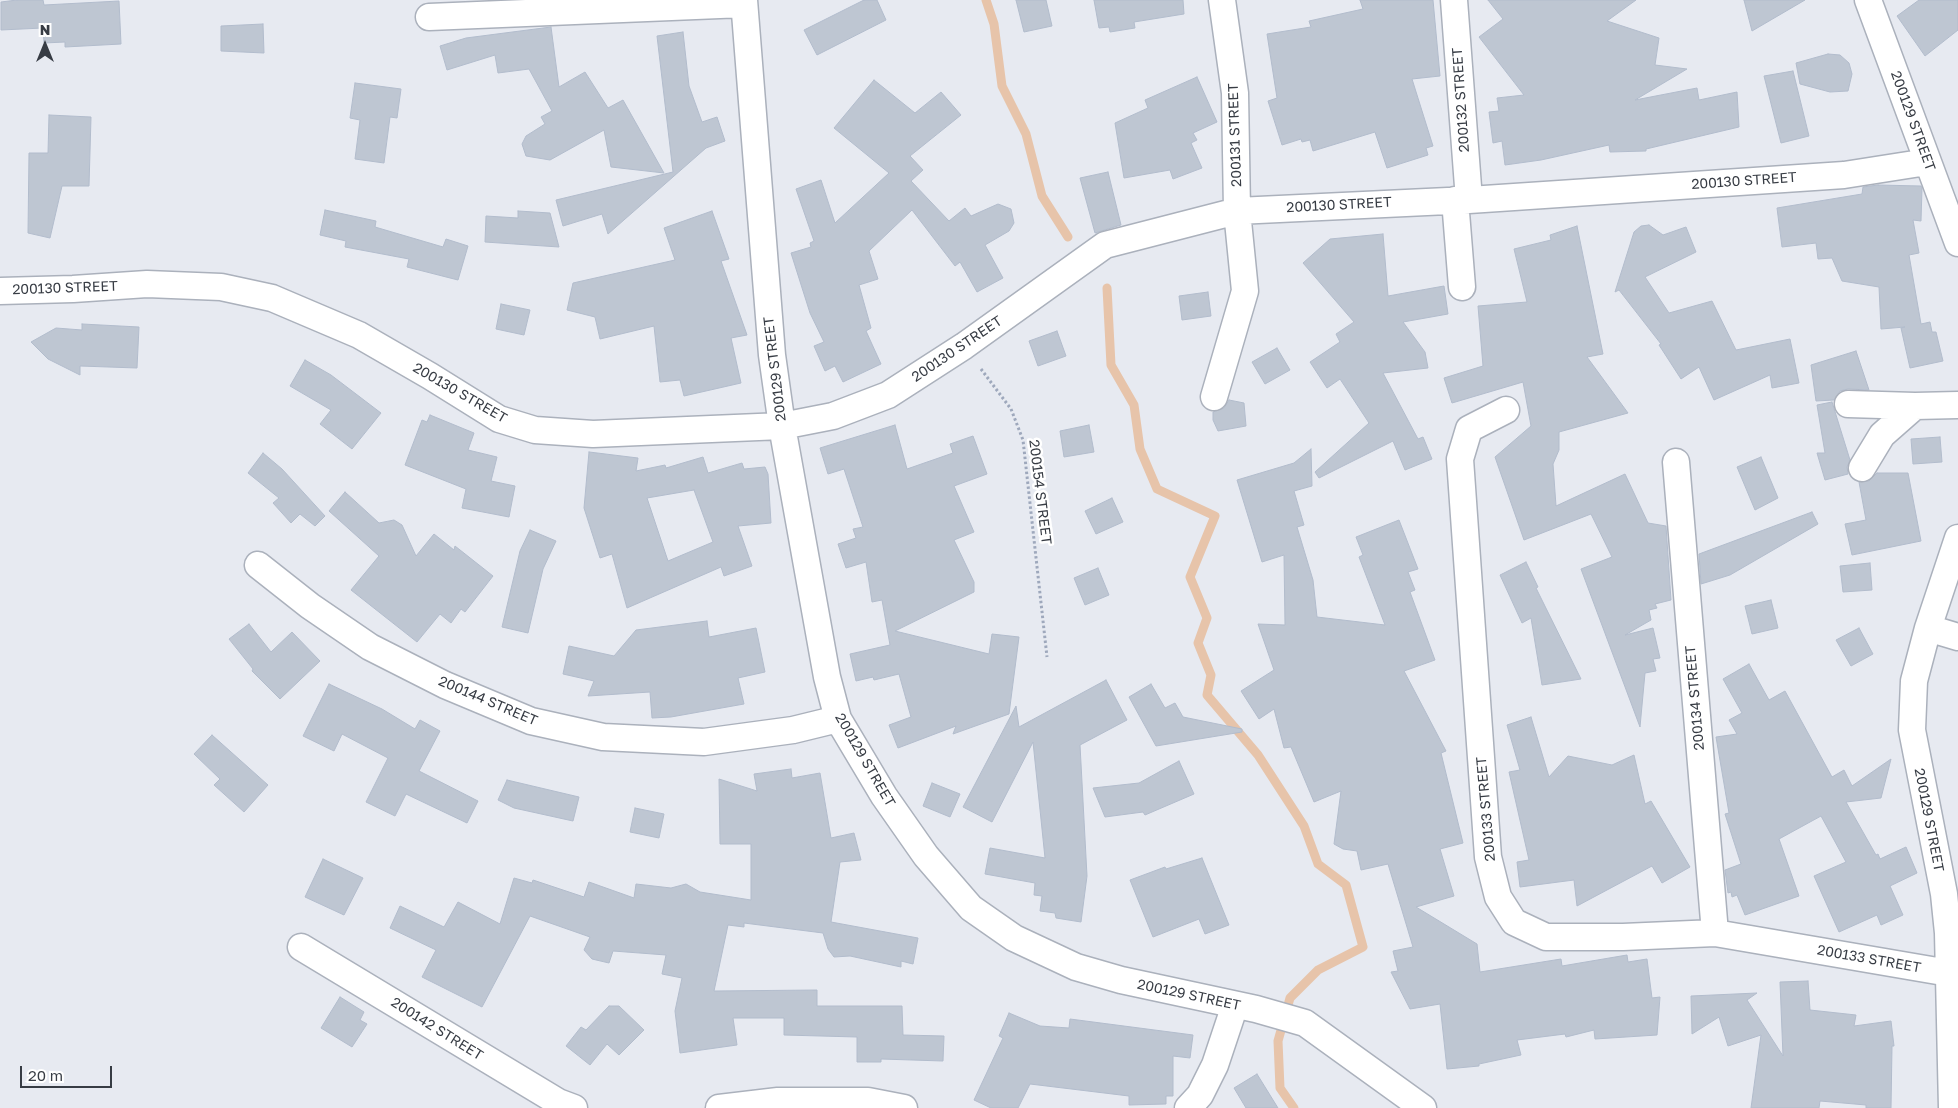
<!DOCTYPE html>
<html>
<head>
<meta charset="utf-8">
<style>
	body { margin:0 }
	#map { position:relative; width:1958px; height:1108px; overflow:hidden; background:#e7eaf1; font-family:"Golos Text",sans-serif }
	canvas { display:block }
	.north { position:absolute; left:20px; top:20px; width:50px; height:50px; -webkit-text-stroke:4px #fff; paint-order:stroke; rotate:0deg; font-size:14px; font-weight:700; line-height:20px; text-align:center; color:#373c44 }
	.north::after { content:''; display:block; margin:auto; width:18px; height:22px; background:#373c44; clip-path:polygon(50% 0,100% 100%,50% 72%,0 100%) }
	.scale { position:absolute; left:20px; top:1066px; width:92px; height:22px; box-sizing:border-box; border:2px solid #373c44; border-top:0; padding-left:6px; font-size:15px; line-height:18px; white-space:nowrap; color:#373c44; -webkit-text-stroke:4px #fff; paint-order:stroke }
</style>
</head>
<body>
<div id="map">
<canvas width="1958" height="1108"></canvas>
<div class="north">N</div>
<div class="scale">20 m</div>
</div>
<script>
const ctx = document.querySelector('canvas').getContext('2d');
ctx.lineJoin = 'round';
const toPath = rows => new Path2D(rows.map(r => 'M' + r).join(''));
function trace(path, color, width, dash) { ctx.strokeStyle = color; ctx.lineWidth = width; ctx.lineCap = dash ? 'butt' : 'round'; ctx.setLineDash(dash || []); ctx.stroke(path); }
function fillPath(path, color) { ctx.fillStyle = color; ctx.fill(path, 'evenodd'); }
function label(font, color, halo, rows, align = 'center') {
  ctx.font = font + ' "Golos Text",sans-serif'; ctx.lineWidth = 5; ctx.setLineDash([]); ctx.textBaseline = 'middle'; ctx.strokeStyle = halo; ctx.fillStyle = color; for (const [text, x, y, turn = 0] of rows) {
    ctx.save(); ctx.translate(x, y); ctx.rotate((+turn || 0) * Math.PI / 180); ctx.textAlign = isNaN(turn) ? turn : align; if (halo) ctx.strokeText(text, 0, 0); ctx.fillText(text, 0, 0); ctx.restore();
  }
}
trace(toPath([
	[986,0,994,24,1002,86,1026,134,1042,196,1068,237],
	[1107,288,1111,365,1134,405,1140,449,1157,489,1215,516,1190,577,1207,618,1198,643,1211,675,1207,695,1258,755,1304,826,1318,864,1346,885,1363,947,1318,970,1290,998,1278,1041,1280,1088,1294,1108]
]), '#e7c4aa', 9);
const building = toPath([
	[17,0,43,0,44,5,119,1,121,44,65,47,65,42,44,43,43,28,1,30,1,2,17,0],
	[864,0,877,0,886,20,817,55,804,30,864,0],
	[1016,0,1046,0,1052,26,1024,32,1016,0],
	[1094,0,1183,0,1184,14,1134,22,1135,28,1110,32,1109,27,1099,28,1094,0],
	[1360,0,1433,0,1440,76,1412,79,1433,146,1426,148,1428,155,1387,168,1375,132,1313,151,1310,140,1302,142,1301,139,1282,145,1268,101,1277,98,1267,34,1311,27,1309,21,1363,9,1360,0],
	[1488,0,1636,0,1607,21,1659,38,1655,65,1687,69,1635,100,1697,88,1699,100,1737,92,1739,127,1646,149,1646,151,1610,152,1609,145,1541,160,1505,165,1502,141,1493,143,1489,112,1499,111,1497,98,1524,95,1479,37,1503,19,1488,0],
	[1744,0,1805,0,1752,31,1744,0],
	[1919,0,1958,0,1958,30,1925,56,1897,16,1919,0],
	[263,24,264,53,221,51,221,26,263,24],
	[551,27,559,87,585,72,608,108,623,100,664,173,611,167,604,130,550,160,526,156,522,144,526,136,545,124,541,117,552,111,529,69,498,73,495,55,447,70,440,46,466,38,551,27],
	[683,32,689,86,702,122,717,117,725,141,706,148,608,234,602,214,563,226,556,200,673,172,657,36,683,32],
	[1828,54,1840,55,1849,63,1852,74,1848,91,1830,92,1800,84,1796,63,1828,54],
	[1793,71,1809,136,1781,143,1764,76,1793,71],
	[1197,77,1217,122,1193,133,1197,140,1191,143,1202,168,1173,179,1170,170,1124,178,1115,123,1148,108,1145,100,1197,77],
	[874,80,915,113,941,92,961,115,910,156,923,170,911,181,949,221,965,208,971,216,998,204,1011,209,1014,223,1009,231,985,245,1003,278,977,292,960,262,955,266,912,210,869,251,878,279,859,285,871,328,866,331,881,364,843,382,835,366,825,371,814,346,824,342,810,313,791,253,811,247,810,243,814,241,796,189,821,180,835,223,889,173,834,128,874,80],
	[355,83,401,89,397,118,390,117,384,163,355,159,360,120,350,118,355,83],
	[49,115,91,117,89,186,62,186,50,238,28,233,29,153,48,153,49,115],
	[1108,172,1121,225,1095,233,1080,178,1108,172],
	[1878,185,1921,186,1922,188,1921,221,1913,220,1919,253,1909,255,1921,324,1930,322,1932,332,1936,332,1943,361,1910,368,1901,328,1905,327,1881,329,1879,287,1842,281,1832,258,1818,259,1816,243,1782,247,1777,208,1862,194,1863,187,1878,185],
	[325,210,376,221,375,227,443,247,446,239,468,246,458,280,407,267,409,259,345,247,346,241,320,235,325,210],
	[518,211,550,213,559,247,485,242,486,216,518,218,518,211],
	[712,211,729,259,721,261,747,335,731,338,741,383,684,396,680,380,660,382,654,326,600,339,595,317,567,310,573,283,675,260,664,228,712,211],
	[1649,225,1663,235,1686,227,1696,252,1645,277,1669,313,1712,301,1736,350,1790,339,1799,383,1772,388,1770,375,1714,400,1699,367,1681,379,1659,345,1661,344,1619,290,1615,292,1634,232,1641,226,1649,225],
	[1577,226,1603,354,1587,357,1628,413,1559,432,1559,450,1553,464,1556,506,1625,474,1648,523,1666,526,1671,600,1655,604,1657,608,1649,610,1651,620,1625,635,1653,628,1660,658,1653,659,1656,671,1645,673,1640,727,1581,569,1612,557,1591,514,1524,540,1495,457,1531,426,1523,382,1452,403,1444,378,1483,366,1478,306,1527,302,1514,249,1551,240,1550,235,1577,226],
	[1383,234,1388,296,1444,286,1448,314,1403,322,1425,352,1428,368,1383,373,1418,439,1423,437,1432,459,1405,470,1393,441,1319,478,1315,472,1369,423,1340,379,1327,388,1310,362,1340,342,1336,334,1354,322,1303,263,1330,239,1383,234],
	[1208,292,1211,316,1182,320,1179,296,1208,292],
	[501,304,530,310,524,335,496,329,501,304],
	[82,324,139,327,137,368,80,366,80,375,48,359,31,342,56,328,82,330,82,324],
	[1057,331,1066,356,1038,366,1029,341,1057,331],
	[1277,348,1290,370,1265,384,1252,362,1277,348],
	[1856,351,1869,390,1848,389,1840,391,1834,400,1816,401,1811,365,1856,351],
	[305,360,331,375,381,413,352,449,320,424,331,410,290,386,305,360],
	[1229,400,1244,403,1246,426,1218,431,1213,420,1213,412,1224,408,1229,400],
	[1832,402,1850,460,1847,467,1848,474,1825,480,1817,453,1825,453,1817,405,1832,402],
	[430,415,474,433,468,450,497,457,491,481,515,486,509,517,462,508,466,489,405,465,422,420,427,422,430,415],
	[895,425,907,469,953,453,950,444,973,436,987,474,954,486,974,532,954,540,974,582,974,592,895,631,989,654,992,634,1019,637,1009,714,953,734,956,726,898,748,889,725,911,717,899,674,874,680,873,677,856,681,850,654,890,645,882,600,872,602,866,562,846,568,838,544,856,538,853,529,863,527,844,469,828,474,820,448,895,425],
	[1089,425,1094,452,1064,457,1060,431,1089,425],
	[1940,437,1942,462,1913,464,1911,439,1940,437],
	[1311,449,1312,486,1294,491,1304,525,1297,527,1313,580,1317,617,1385,625,1359,557,1363,555,1356,537,1399,520,1418,569,1408,572,1415,590,1410,592,1435,660,1404,671,1446,751,1441,753,1463,843,1440,849,1454,896,1416,907,1477,944,1480,972,1561,959,1562,966,1627,955,1628,962,1647,959,1652,998,1660,997,1657,1035,1595,1039,1594,1030,1566,1037,1565,1034,1517,1040,1521,1055,1479,1064,1479,1066,1447,1069,1440,1004,1410,1009,1391,972,1398,971,1393,951,1413,947,1388,864,1361,870,1357,851,1343,849,1334,844,1341,791,1314,802,1291,747,1284,748,1274,709,1259,719,1241,691,1274,670,1258,624,1285,625,1284,555,1262,562,1237,480,1294,463,1311,449],
	[589,452,638,458,636,471,665,465,666,468,703,457,708,473,742,463,744,469,765,467,768,474,771,523,738,526,752,566,724,576,721,567,627,608,612,554,600,558,584,508,589,452],
	[694,490,713,542,668,561,647,498,694,490],
	[263,453,282,469,325,516,315,526,300,514,291,523,273,503,279,498,248,473,263,453],
	[1761,457,1778,498,1755,510,1737,467,1761,457],
	[1877,473,1908,473,1921,541,1852,555,1845,524,1866,520,1859,482,1869,481,1877,473],
	[345,492,379,523,394,520,402,525,416,556,434,534,454,550,455,546,493,576,465,612,461,609,451,623,440,614,417,642,351,590,379,556,329,511,345,492],
	[1112,498,1123,522,1096,534,1085,511,1112,498],
	[1812,512,1818,524,1730,575,1701,584,1699,554,1812,512],
	[530,530,556,541,543,569,528,633,502,627,520,551,530,530],
	[1526,562,1538,587,1536,588,1581,679,1542,685,1531,618,1522,623,1500,575,1526,562],
	[1870,563,1872,590,1843,592,1840,566,1870,563],
	[1098,568,1109,595,1085,605,1074,578,1098,568],
	[1771,600,1778,628,1752,634,1745,606,1771,600],
	[707,621,709,637,756,628,765,672,738,678,744,704,671,717,652,718,650,692,588,696,594,681,563,674,569,646,614,656,636,630,707,621],
	[249,624,271,652,292,632,320,661,280,699,252,671,253,669,229,639,249,624],
	[1859,628,1873,654,1851,666,1836,640,1859,628],
	[1749,664,1769,700,1785,691,1832,777,1844,770,1852,786,1891,759,1881,798,1846,802,1876,855,1878,854,1880,859,1906,847,1917,873,1890,886,1903,915,1881,925,1877,915,1839,932,1814,876,1846,862,1821,816,1779,839,1799,896,1745,915,1737,895,1732,897,1731,892,1728,893,1725,870,1741,864,1725,814,1729,813,1716,737,1737,734,1729,720,1742,713,1723,679,1749,664],
	[1106,680,1127,720,1080,745,1087,876,1081,922,1056,918,1055,913,1040,911,1042,896,1034,895,1035,883,985,874,990,848,1045,858,1033,742,992,822,963,807,1016,706,1019,727,1106,680],
	[329,684,382,709,415,729,420,720,440,731,419,771,478,801,467,823,406,794,395,816,366,802,388,758,342,734,334,751,303,736,329,684],
	[1151,684,1165,708,1175,703,1183,717,1242,729,1242,732,1156,746,1129,697,1151,684],
	[1531,717,1549,777,1568,756,1612,765,1634,755,1645,804,1651,801,1690,867,1662,883,1652,866,1577,906,1574,880,1520,887,1517,862,1529,860,1509,772,1520,770,1507,725,1531,717],
	[212,735,268,785,244,812,214,785,220,779,194,754,212,735],
	[1179,761,1194,794,1145,815,1143,812,1105,817,1093,788,1139,783,1179,761],
	[791,769,792,778,820,773,831,838,854,833,861,860,840,862,831,922,918,938,913,964,901,961,901,967,850,956,834,957,828,949,823,933,744,923,744,927,728,925,714,991,817,990,817,1006,902,1006,903,1035,944,1036,943,1061,881,1059,881,1062,857,1062,857,1037,784,1035,784,1018,733,1018,737,1045,680,1053,675,1011,682,978,662,974,666,955,613,951,609,963,592,959,584,950,590,937,530,916,482,1007,422,977,436,950,390,928,400,906,444,927,458,902,500,924,514,878,532,883,533,880,584,897,589,882,634,898,636,884,671,888,686,884,700,892,751,900,751,844,720,844,719,779,757,791,754,774,791,769],
	[507,780,579,797,573,821,514,808,498,800,507,780],
	[932,783,960,794,950,817,923,806,932,783],
	[635,808,664,814,659,838,630,832,635,808],
	[1202,858,1229,925,1205,934,1199,919,1153,937,1130,880,1165,867,1166,869,1202,858],
	[323,859,363,878,344,915,305,897,323,859],
	[1808,981,1810,1010,1856,1015,1854,1026,1891,1021,1894,1046,1892,1046,1891,1108,1866,1108,1866,1105,1820,1101,1819,1108,1751,1108,1761,1035,1728,1046,1719,1017,1692,1034,1691,996,1757,993,1747,1000,1783,1056,1780,982,1808,981],
	[340,997,364,1012,360,1020,367,1024,352,1047,321,1028,340,997],
	[609,1006,619,1006,644,1030,619,1055,607,1044,590,1065,566,1046,581,1027,586,1030,609,1006],
	[1009,1013,1040,1026,1069,1028,1070,1019,1193,1035,1190,1058,1173,1056,1173,1096,1166,1096,1166,1104,1129,1105,1129,1096,1030,1084,1018,1108,991,1108,974,1100,1003,1038,999,1036,1009,1013],
	[1257,1074,1278,1108,1246,1108,1234,1088,1257,1074]
]);
fillPath(building, '#bec6d2');
trace(building, '#b2bccc', 1);
const street = toPath([
	[744,0,772,355,782,426,827,677,838,719,884,796,926,856,971,908,1014,938,1076,967,1121,980,1256,1009,1305,1023,1423,1108],
	[1454,0,1469,200],
	[1868,0,1958,243],
	[429,17,744,4],
	[1455,200,1462,287],
	[0,291,73,289,147,284,221,287,272,298,359,335,430,376,499,419,535,430,593,434,782,426,833,416,888,395,964,346,1105,245,1237,211,1469,200,1844,175,1927,162],
	[1214,397,1245,291,1237,211,1235,93,1222,0],
	[1848,404,1915,406],
	[1506,410,1469,429,1460,459,1488,857,1498,897,1514,922,1546,937,1623,937,1715,933,1949,973],
	[1676,462,1715,933],
	[1862,468,1882,435,1915,406,1958,405],
	[258,565,310,606,370,647,445,685,531,721,603,737,704,742,793,730,838,719],
	[1928,628,1958,637],
	[301,947,558,1102,574,1108],
	[719,1108,778,1101,868,1101,904,1108],
	[1188,1108,1200,1095,1215,1065,1235,1005],
	[1952,1108,1948,933,1944,894,1912,730,1914,681,1928,628,1958,538]
]);
trace(street, '#abb1bc', 29);
trace(toPath([
	[981,369,1011,409,1023,440,1047,657]
]), '#9ea8bc', 3, [2.5, 2.5]);
trace(street, '#fff', 26);
label('14px', '#373c44', '#fff', [
	["200132 STREET",1461,100,-94],
	["200129 STREET",1913,121,70],
	["200131 STREET",1235,135,-92],
	["200130 STREET",1744,181,-4],
	["200130 STREET",1339,205,-3],
	["200130 STREET",65,288,-2],
	["200130 STREET",957,349,-34],
	["200129 STREET",775,369,-97],
	["200130 STREET",460,393,30],
	["200154 STREET",1040,492,83],
	["200134 STREET",1695,698,-95],
	["200144 STREET",488,701,23],
	["200129 STREET",865,760,60],
	["200133 STREET",1486,809,-95],
	["200129 STREET",1929,820,79],
	["200133 STREET",1869,959,10],
	["200129 STREET",1189,995,12],
	["200142 STREET",437,1029,32]
]);
</script>
</body>
</html>
